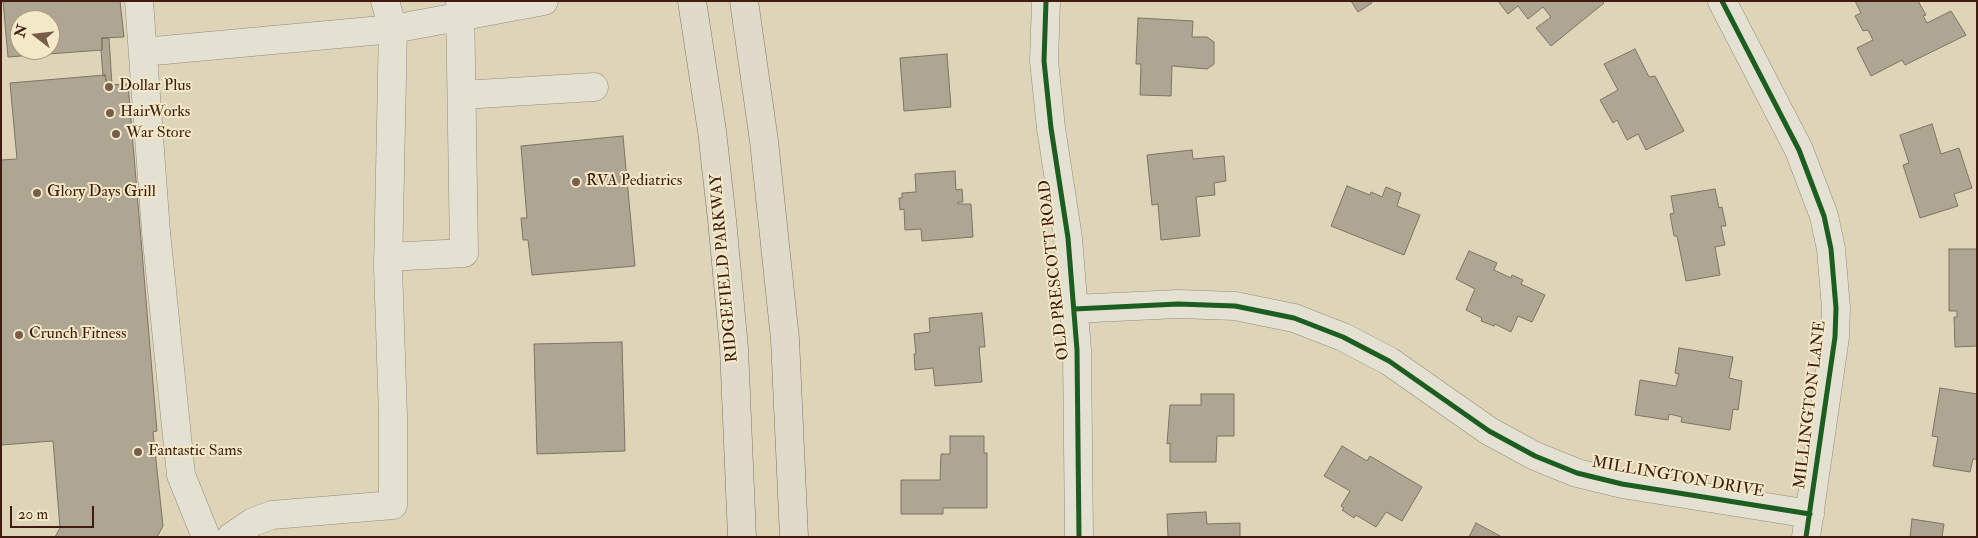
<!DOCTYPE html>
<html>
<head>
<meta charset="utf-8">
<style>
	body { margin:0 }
	#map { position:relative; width:1978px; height:538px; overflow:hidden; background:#ded5b9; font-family:"IM FELL Double Pica",serif }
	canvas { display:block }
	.frame { position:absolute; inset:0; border:2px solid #3f1c0f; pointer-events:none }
	.north { position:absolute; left:10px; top:10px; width:50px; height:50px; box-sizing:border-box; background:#f3e9c8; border:1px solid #ab977e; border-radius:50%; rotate:286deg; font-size:14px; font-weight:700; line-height:20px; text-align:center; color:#3f1c0f }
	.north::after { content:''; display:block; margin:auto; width:18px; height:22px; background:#775d4a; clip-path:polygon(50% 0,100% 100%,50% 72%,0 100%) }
	.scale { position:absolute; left:10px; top:506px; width:84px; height:22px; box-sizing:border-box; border:2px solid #3f1c0f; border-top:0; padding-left:6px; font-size:15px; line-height:18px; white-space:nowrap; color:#3f1c0f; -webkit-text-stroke:4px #f3e9c8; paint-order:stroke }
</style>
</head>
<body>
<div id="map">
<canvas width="1978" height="538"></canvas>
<div class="frame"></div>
<div class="north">N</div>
<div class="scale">20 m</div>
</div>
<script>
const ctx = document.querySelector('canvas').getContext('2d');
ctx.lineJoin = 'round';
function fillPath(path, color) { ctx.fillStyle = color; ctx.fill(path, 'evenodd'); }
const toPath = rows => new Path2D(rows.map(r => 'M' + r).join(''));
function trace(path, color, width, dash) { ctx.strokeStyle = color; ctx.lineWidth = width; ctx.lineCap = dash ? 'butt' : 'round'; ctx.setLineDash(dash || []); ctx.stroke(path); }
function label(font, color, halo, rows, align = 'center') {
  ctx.font = font + ' "IM FELL Double Pica",serif'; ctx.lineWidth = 4; ctx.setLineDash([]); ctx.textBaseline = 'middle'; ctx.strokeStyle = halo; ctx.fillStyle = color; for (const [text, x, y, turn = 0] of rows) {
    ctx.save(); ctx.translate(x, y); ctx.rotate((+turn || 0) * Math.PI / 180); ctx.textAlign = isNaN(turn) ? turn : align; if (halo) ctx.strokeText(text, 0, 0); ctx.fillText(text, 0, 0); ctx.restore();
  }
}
const building = toPath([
	[3,1,120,1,124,37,102,38,102,50,8,57,3,1],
	[20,20,50,20,50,50,20,50,20,20],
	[1351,1,1371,1,1372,3,1358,12,1351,1],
	[1498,1,1602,1,1604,3,1551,46,1536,28,1551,17,1543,7,1528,19,1518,6,1508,14,1498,1],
	[1855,1,1918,1,1926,15,1923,16,1927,23,1951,11,1966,35,1905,65,1902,60,1871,76,1857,48,1873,40,1868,30,1863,31,1855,16,1861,13,1855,1],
	[1138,18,1193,21,1192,37,1207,37,1214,42,1214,64,1207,69,1172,66,1171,96,1140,95,1141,64,1136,64,1138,18],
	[102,38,109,38,112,85,107,85,105,75,103,76,101,50,102,50,102,38],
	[1635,49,1649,77,1655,76,1684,131,1646,150,1638,134,1627,140,1617,120,1613,123,1600,100,1618,90,1604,64,1635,49],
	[947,54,951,107,904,111,900,58,947,54],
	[105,75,107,85,128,84,157,431,153,432,163,526,157,537,55,537,60,528,53,441,1,445,1,160,17,159,10,83,105,75],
	[1932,124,1941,154,1959,148,1972,188,1954,194,1958,206,1920,218,1903,165,1909,163,1900,135,1932,124],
	[623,136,635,266,532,275,528,240,523,240,521,218,527,218,521,146,623,136],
	[1192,150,1193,159,1224,156,1226,181,1214,183,1215,195,1196,197,1200,236,1161,240,1158,204,1152,205,1147,155,1192,150],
	[955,171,956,190,962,189,963,202,958,202,958,204,971,204,973,237,922,241,921,229,905,230,904,209,900,210,899,198,902,198,902,193,916,192,915,174,955,171],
	[1347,186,1370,195,1371,192,1382,197,1386,187,1401,193,1397,206,1420,215,1404,255,1331,226,1347,186],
	[1715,189,1719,208,1722,207,1726,226,1721,226,1725,245,1715,247,1720,275,1686,281,1677,236,1674,236,1670,214,1674,213,1671,196,1715,189],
	[1949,249,1977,249,1977,346,1955,347,1954,317,1957,317,1957,311,1949,311,1949,249],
	[1469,251,1497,263,1494,270,1511,278,1512,275,1523,280,1521,284,1545,295,1532,322,1518,316,1511,332,1495,324,1494,326,1481,321,1482,318,1466,310,1475,289,1456,279,1469,251],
	[982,313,985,347,979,347,982,382,935,386,933,368,915,370,914,354,916,354,914,334,930,332,929,318,982,313],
	[622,342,625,451,537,454,534,344,622,342],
	[1679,348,1733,357,1729,378,1742,381,1738,410,1733,409,1730,430,1681,422,1682,417,1669,414,1668,420,1635,415,1640,380,1676,386,1679,374,1675,373,1679,348],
	[1940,388,1977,394,1977,459,1973,459,1970,472,1933,466,1938,437,1932,436,1940,388],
	[1201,394,1234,394,1234,436,1217,436,1216,462,1170,462,1170,443,1167,444,1170,405,1201,405,1201,394],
	[950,436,984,436,984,453,987,453,987,508,943,508,943,514,901,514,901,480,940,480,941,454,950,454,950,436],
	[1342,446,1367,461,1370,456,1422,487,1402,521,1386,512,1376,527,1356,515,1354,518,1342,510,1344,508,1341,506,1350,491,1324,476,1342,446],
	[1206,512,1207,524,1240,523,1240,537,1168,537,1167,514,1206,512],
	[1912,519,1944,524,1942,537,1910,537,1912,519],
	[1476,523,1502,537,1469,537,1476,523]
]);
fillPath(building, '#aea592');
trace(building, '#7e7364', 1);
const minor = toPath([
	[139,1,156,232,181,475,206,537],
	[385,1,393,29,544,1],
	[1046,1,1044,61,1051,128,1068,238,1077,350,1079,537],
	[1722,1,1799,150,1824,216,1831,249,1836,308,1835,337,1806,537],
	[143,52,393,29,388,267,393,416,393,505,272,515,253,522,231,537],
	[462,95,594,87],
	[388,257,464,253,460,1],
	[1074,309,1178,304,1235,306,1294,318,1343,337,1389,361,1489,431,1535,456,1577,473,1622,484,1810,514]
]);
const major = toPath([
	[692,1,712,131,722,220,734,348,742,537],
	[744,1,764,141,785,339,794,537]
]);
trace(minor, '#958b7a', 29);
trace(major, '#7e7364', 29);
trace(minor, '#e4e0d2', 28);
trace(major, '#e0daca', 28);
trace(toPath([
	[1046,1,1044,61,1051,128,1068,238,1077,350,1079,537],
	[1722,1,1799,150,1824,216,1831,249,1836,308,1835,337,1806,537],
	[1074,309,1178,304,1235,306,1294,318,1343,337,1389,361,1489,431,1535,456,1577,473,1622,484,1810,514]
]), '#1b5e20', 5);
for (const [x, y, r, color] of [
	[109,87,5,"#775d4a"],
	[110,113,5,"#775d4a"],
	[116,134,5,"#775d4a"],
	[576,182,5,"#775d4a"],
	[37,193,5,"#775d4a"],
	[19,335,5,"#775d4a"],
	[138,452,5,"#775d4a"]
]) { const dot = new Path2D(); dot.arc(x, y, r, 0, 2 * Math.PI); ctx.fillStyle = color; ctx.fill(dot); trace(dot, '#f3e9c8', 2); }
label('16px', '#3f1c0f', '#f3e9c8', [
	["Dollar Plus",119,87],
	["HairWorks",120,113],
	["War Store",126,134],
	["RVA Pediatrics",586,182],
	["Glory Days Grill",47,193],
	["Crunch Fitness",29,335],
	["Fantastic Sams",148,452]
], 'left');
label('16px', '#3f1c0f', '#f3e9c8', [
	["RIDGEFIELD PARKWAY",725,268,-95],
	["OLD PRESCOTT ROAD",1055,270,-96],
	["MILLINGTON LANE",1811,405,-83],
	["MILLINGTON DRIVE",1678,478,10]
]);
</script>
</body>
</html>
